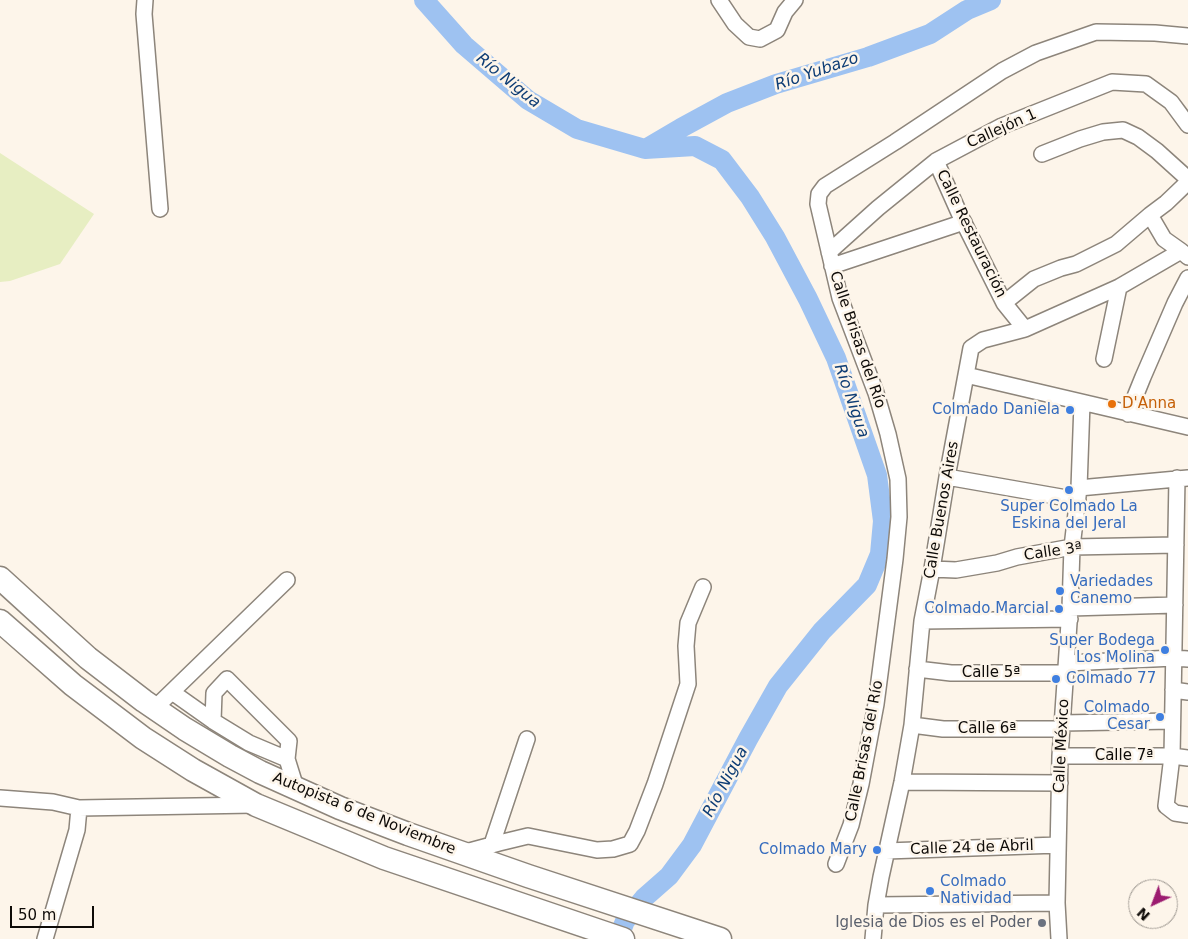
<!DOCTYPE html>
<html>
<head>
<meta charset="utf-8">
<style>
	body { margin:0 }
	#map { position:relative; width:1188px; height:939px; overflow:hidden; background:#fdf5ea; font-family:"DejaVu Sans",sans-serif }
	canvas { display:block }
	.north { position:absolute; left:1128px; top:879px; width:50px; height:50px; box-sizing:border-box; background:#fdf5ea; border:1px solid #9d9790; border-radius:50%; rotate:223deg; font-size:14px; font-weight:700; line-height:20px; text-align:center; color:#0e0b08 }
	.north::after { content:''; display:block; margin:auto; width:18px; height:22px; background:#9c1c70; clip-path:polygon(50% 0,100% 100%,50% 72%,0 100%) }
	.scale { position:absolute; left:10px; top:906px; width:84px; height:22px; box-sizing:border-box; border:2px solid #0e0b08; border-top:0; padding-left:6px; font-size:15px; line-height:18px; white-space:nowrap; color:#0e0b08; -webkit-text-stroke:4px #fdf5ea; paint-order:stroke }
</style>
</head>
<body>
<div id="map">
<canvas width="1188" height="939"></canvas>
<div class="north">N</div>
<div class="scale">50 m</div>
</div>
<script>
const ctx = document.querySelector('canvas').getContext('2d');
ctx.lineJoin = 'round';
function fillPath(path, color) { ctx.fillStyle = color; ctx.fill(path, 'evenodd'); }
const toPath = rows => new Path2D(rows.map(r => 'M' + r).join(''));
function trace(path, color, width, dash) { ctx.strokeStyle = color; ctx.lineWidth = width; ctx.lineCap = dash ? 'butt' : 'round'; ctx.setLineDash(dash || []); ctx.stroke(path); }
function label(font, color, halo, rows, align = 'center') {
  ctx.font = font + ' "DejaVu Sans",sans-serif'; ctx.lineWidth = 5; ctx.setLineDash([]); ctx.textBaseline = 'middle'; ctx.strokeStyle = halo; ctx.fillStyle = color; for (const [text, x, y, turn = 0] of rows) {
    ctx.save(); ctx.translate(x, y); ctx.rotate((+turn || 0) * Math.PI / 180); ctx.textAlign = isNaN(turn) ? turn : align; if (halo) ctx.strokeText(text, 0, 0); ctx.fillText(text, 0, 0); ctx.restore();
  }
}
fillPath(toPath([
	[0,153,94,214,60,264,10,281,0,282]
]), '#e7eec2');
trace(toPath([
	[424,0,464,45,528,100,577,129,645,149,695,146,722,160,750,197,775,237,808,299,836,358,877,475,883,521,880,554,867,585,822,631,778,686,748,739,692,845,669,876,644,898,625,921,618,939],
	[647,148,681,128,727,103,776,84,868,57,930,34,967,10,991,0]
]), '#9ec2f1', 20);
const minor = toPath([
	[145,0,144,14,160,209],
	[719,0,735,24,749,37,760,39,777,30,785,12,795,0],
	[1042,154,1080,139,1103,132,1123,130,1138,137,1157,151,1188,179],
	[936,161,960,215,1004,303,1025,329],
	[1181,251,1164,239,1150,215,1166,203,1188,182],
	[829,252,878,208,936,161,1002,126,1112,82,1146,84,1171,102,1188,125],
	[832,266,964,222],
	[1004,303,1034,279,1061,268,1076,264,1116,244,1150,215],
	[1104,359,1119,287],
	[966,375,1188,427],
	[1128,414,1143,377,1175,303,1188,278],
	[947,477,1078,500],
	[1177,478,1172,756,1166,806,1175,813,1188,815],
	[1079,488,1188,478],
	[932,569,956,570,997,563,1017,557,1072,547,1176,545],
	[1070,608,1175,605],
	[922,621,1070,619],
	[1067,663,1174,658,1188,659],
	[917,669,951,673,1066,673],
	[1173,690,1188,692],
	[172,692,213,721,249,743,287,759],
	[154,709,287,580],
	[213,721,214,693,227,679,289,741,287,759,296,788],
	[1062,723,1172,721],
	[912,725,943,729,1062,729],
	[1060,756,1172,756,1188,758],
	[902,782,1060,783],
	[0,798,53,802,79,808,254,805],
	[492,844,527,739],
	[886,851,1058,845],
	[462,853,499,843,528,836,597,850,613,849,630,844,637,831,655,784,688,684,686,646,688,623,703,587],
	[836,864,851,825,861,784,876,704,895,559,899,517,898,479,888,434,876,393,840,298,818,204,819,194,825,186,895,142,1002,71,1036,53,1096,32,1155,33,1188,36],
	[876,905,1057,903],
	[45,939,77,830,79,808],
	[873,939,876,905,881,877,902,782,912,725,922,621,932,569,947,477,971,348,983,340,1025,329,1119,287,1181,251,1188,257],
	[1059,939,1057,903,1060,756,1070,608,1072,547,1079,488,1082,403]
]);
const highway = toPath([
	[0,578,88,658,144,701,185,729,230,756,260,772,340,808,408,834,528,876,720,939],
	[0,621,73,685,143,738,193,770,256,805,384,858,623,939]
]);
trace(minor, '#8d857b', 18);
trace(highway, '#8d857b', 25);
trace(minor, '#fff', 15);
trace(highway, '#fff', 22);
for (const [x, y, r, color] of [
	[1112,404,5,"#e8710a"],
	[1070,410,5,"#3f7fe0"],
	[1069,490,5,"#3f7fe0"],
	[1060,591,5,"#3f7fe0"],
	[1059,609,5,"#3f7fe0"],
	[1165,650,5,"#3f7fe0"],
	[1056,679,5,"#3f7fe0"],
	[1160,717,5,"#3f7fe0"],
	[877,850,5,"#3f7fe0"],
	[930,891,5,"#3f7fe0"],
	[1042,923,5,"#6b7280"]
]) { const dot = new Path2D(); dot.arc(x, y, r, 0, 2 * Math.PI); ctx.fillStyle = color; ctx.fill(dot); trace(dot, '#fdf5ea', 2); }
label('15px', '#0e0b08', '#fdf5ea', [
	["Callejón 1",1002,129,-24],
	["Calle Restauración",971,234,64],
	["Calle Brisas del Río",857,340,71],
	["Calle Buenos Aires",942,510,-80],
	["Calle 3ª",1053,552,-8],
	["Calle 5ª",991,673],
	["Calle 6ª",987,729],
	["Calle México",1062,746,-87],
	["Calle Brisas del Río",865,751,-79],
	["Calle 7ª",1124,756],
	["Autopista 6 de Noviembre",364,814,22],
	["Calle 24 de Abril",972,848,-2]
]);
label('15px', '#c56008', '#fdf5ea', [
	["D'Anna",1122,404]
], 'left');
label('15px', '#366cbe', '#fdf5ea', [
	["Colmado Daniela",1060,410],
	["Super Colmado La",1069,507,"center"],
	["Eskina del Jeral",1069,524,"center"],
	["Variedades",1070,582,"left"],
	["Canemo",1070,599,"left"],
	["Colmado Marcial",1049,609],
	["Super Bodega",1155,641],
	["Los Molina",1155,658],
	["Colmado 77",1066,679,"left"],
	["Colmado",1150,708],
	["Cesar",1150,725],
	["Colmado Mary",867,850],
	["Colmado",940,882,"left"],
	["Natividad",940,899,"left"]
], 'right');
label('15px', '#5b616d', '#fdf5ea', [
	["Iglesia de Dios es el Poder",1032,923]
], 'right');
label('italic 16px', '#0e3d75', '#fdf5ea', [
	["Río Yubazo",817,72,-19],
	["Río Nigua",508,81,39],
	["Río Nigua",851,401,71],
	["Río Nigua",726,782,-62]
]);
</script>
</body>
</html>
